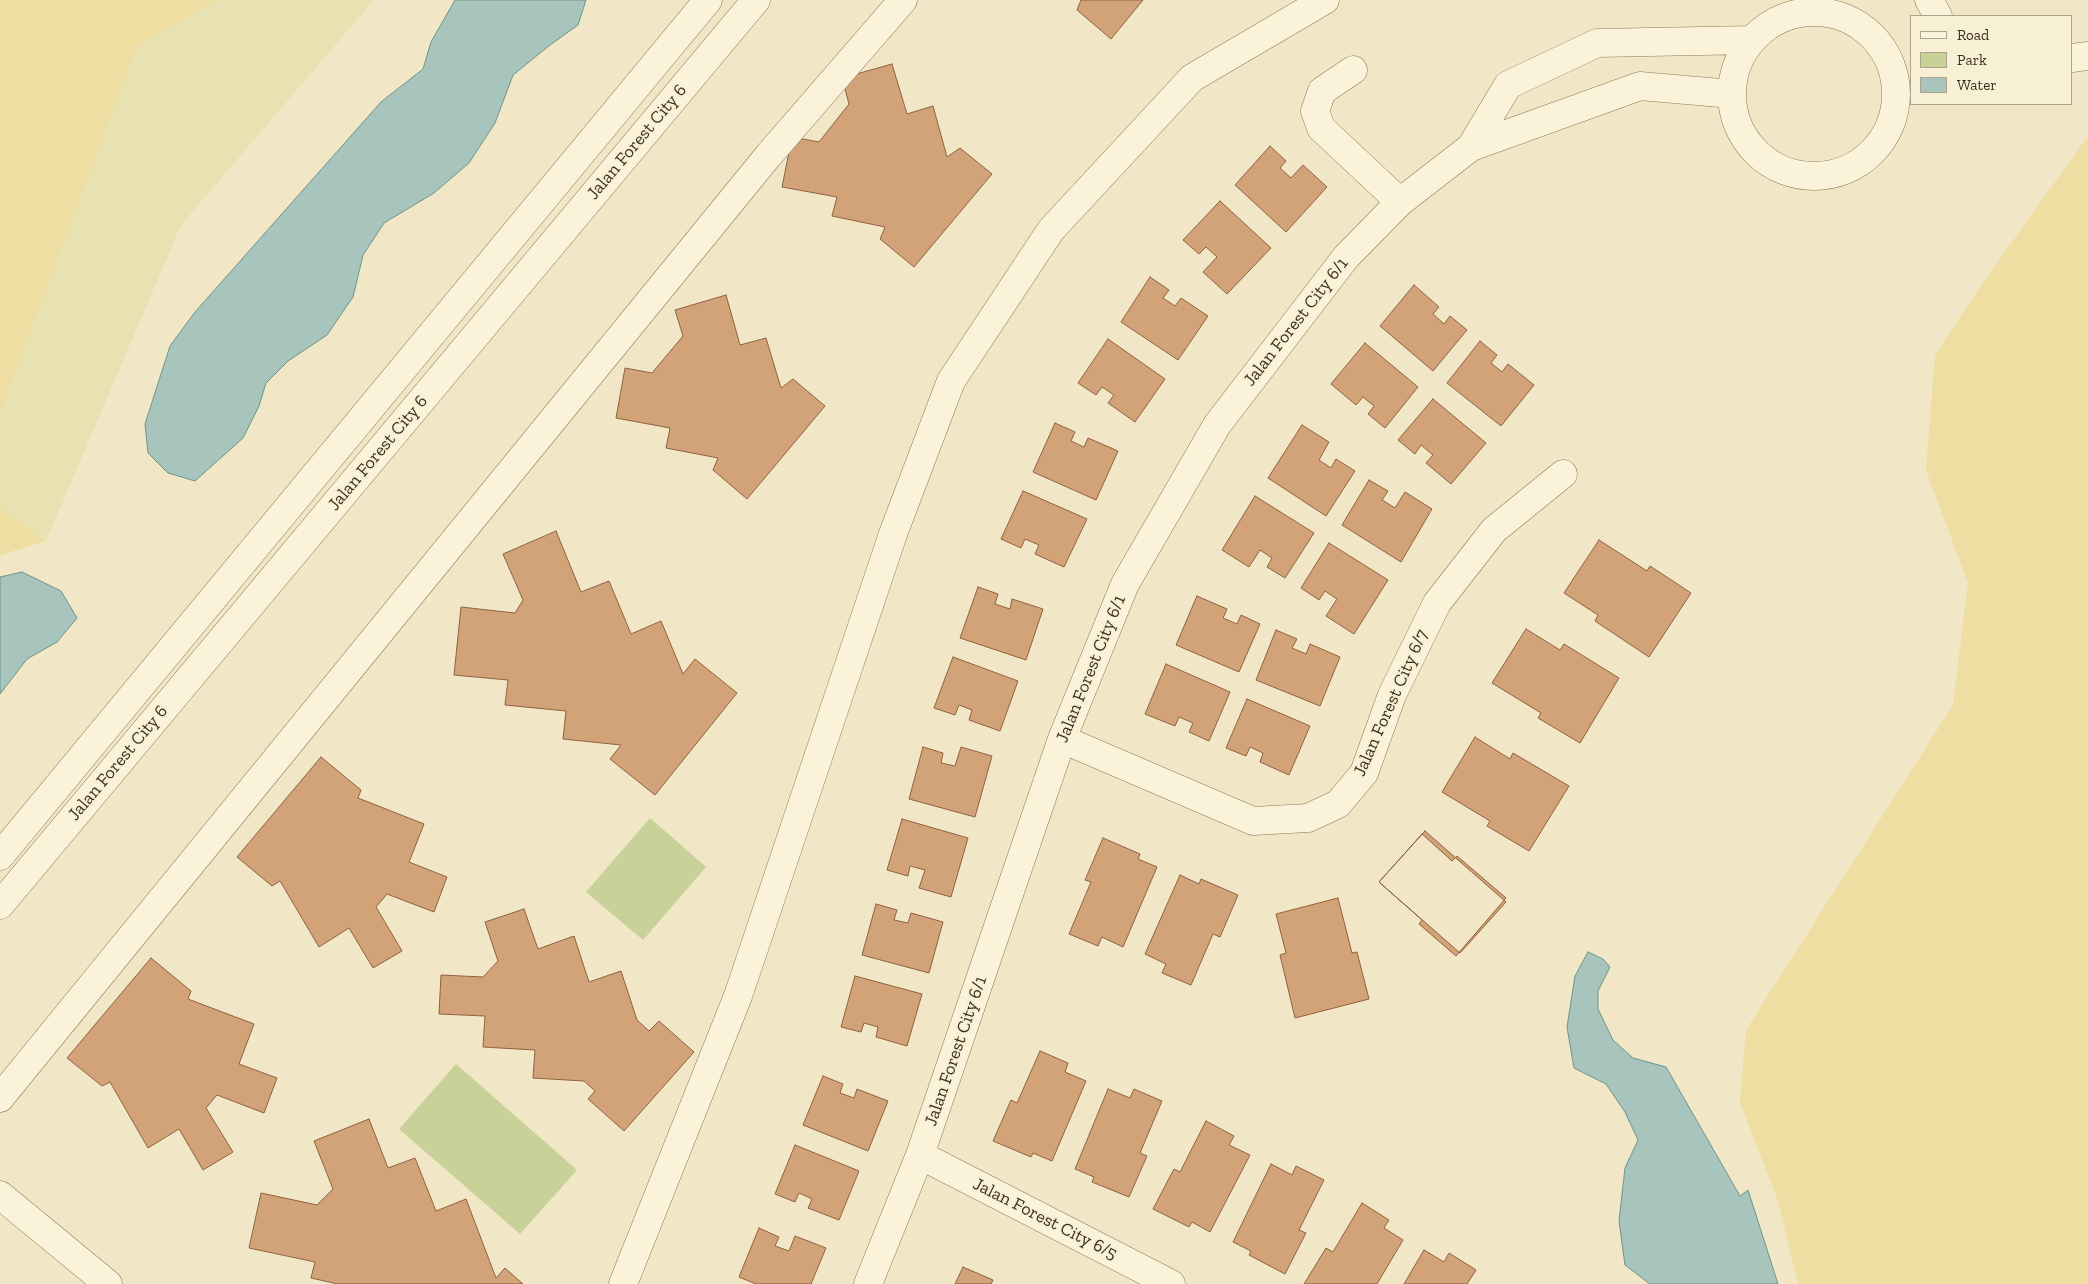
<!DOCTYPE html>
<html>
<head>
<meta charset="utf-8">
<style>
	body { margin:0 }
	#map { position:relative; width:2088px; height:1284px; overflow:hidden; background:#f1e6c5; font-family:"Zilla Slab",serif }
	canvas { display:block }
	.legend { position:absolute; left:1910px; top:15px; width:162px; height:90px; box-sizing:border-box; background:#f8f0d5; border:1px solid #ada38c; margin:0; padding:6px 9px; list-style:none; font-size:15px; color:#3d2f1e }
	.legend li { display:flex; align-items:center; gap:10px; height:25px }
	.legend b { width:25px; border:1px solid #ada38c }
</style>
</head>
<body>
<div id="map">
<canvas width="2088" height="1284"></canvas>
<ul class="legend">
<li><b style="height:6px;background:#fbf3d9"></b>Road</li>
<li><b style="height:14px;background:#c7d198"></b>Park</li>
<li><b style="height:14px;background:#a7c4bd"></b>Water</li>
</ul>
</div>
<script>
const ctx = document.querySelector('canvas').getContext('2d');
ctx.lineJoin = 'round';
function fillPath(path, color) { ctx.fillStyle = color; ctx.fill(path, 'evenodd'); }
const toPath = rows => new Path2D(rows.map(r => 'M' + r).join(''));
function trace(path, color, width, dash) { ctx.strokeStyle = color; ctx.lineWidth = width; ctx.lineCap = dash ? 'butt' : 'round'; ctx.setLineDash(dash || []); ctx.stroke(path); }
function label(font, color, halo, rows, align = 'center') {
  ctx.font = font + ' "Zilla Slab",serif'; ctx.lineWidth = 4; ctx.setLineDash([]); ctx.textBaseline = 'middle'; ctx.strokeStyle = halo; ctx.fillStyle = color; for (const [text, x, y, turn = 0] of rows) {
    ctx.save(); ctx.translate(x, y); ctx.rotate((+turn || 0) * Math.PI / 180); ctx.textAlign = isNaN(turn) ? turn : align; if (halo) ctx.strokeText(text, 0, 0); ctx.fillText(text, 0, 0); ctx.restore();
  }
}
fillPath(toPath([
	[0,0,374,0,181,225,46,541,0,555]
]), '#e8e2b2');
fillPath(toPath([
	[650,818,706,867,643,940,586,892],
	[456,1064,577,1170,520,1234,399,1129]
]), '#c7d198');
fillPath(toPath([
	[0,0,217,0,137,46,0,413],
	[2088,138,2088,1284,1798,1284,1779,1204,1740,1102,1746,1030,1953,705,1968,583,1926,470,1935,355,1986,278,2086,139],
	[0,507,46,541,0,555]
]), '#efdea1');
const water = toPath([
	[455,0,586,0,578,25,550,45,513,75,495,123,469,163,434,193,384,223,363,255,353,297,327,335,288,361,266,383,259,406,243,438,195,481,168,473,148,453,145,424,170,346,195,312,381,102,423,69,431,42,455,0],
	[22,572,61,591,77,618,57,642,27,659,0,694,0,577,22,572],
	[1588,952,1603,959,1610,967,1598,991,1598,1009,1613,1040,1633,1058,1666,1067,1740,1196,1748,1190,1778,1284,1650,1284,1625,1265,1619,1221,1625,1168,1638,1140,1625,1112,1606,1084,1574,1068,1567,1027,1575,976,1588,952]
]);
fillPath(water, '#a7c4bd');
trace(water, '#6d948c', 1);
const building = toPath([
	[1081,0,1143,0,1111,39,1077,10,1081,0],
	[892,64,907,114,933,106,947,157,960,148,992,174,914,267,880,239,885,227,832,216,837,197,782,187,792,137,819,142,849,104,842,78,892,64],
	[1270,146,1286,161,1280,168,1291,178,1303,165,1327,187,1286,232,1235,185,1270,146],
	[1220,201,1271,248,1227,294,1203,272,1217,257,1206,247,1199,254,1183,240,1220,201],
	[1150,277,1169,290,1163,298,1175,306,1181,298,1208,316,1178,360,1121,322,1150,277],
	[1414,285,1439,307,1433,314,1444,324,1450,316,1467,330,1433,371,1380,326,1414,285],
	[726,295,740,345,766,338,781,388,793,379,825,406,747,499,713,470,718,458,666,448,670,428,616,418,625,368,652,373,683,336,675,310,726,295],
	[1108,339,1165,379,1135,422,1108,403,1114,395,1102,387,1096,395,1078,383,1108,339],
	[1480,341,1497,355,1491,363,1502,372,1508,364,1534,385,1501,426,1447,383,1480,341],
	[1365,343,1418,387,1385,428,1368,414,1374,406,1363,397,1356,405,1331,384,1365,343],
	[1433,399,1486,443,1451,484,1426,463,1433,455,1421,445,1415,454,1398,440,1433,399],
	[1055,423,1075,432,1071,441,1084,447,1088,438,1118,451,1096,500,1033,472,1055,423],
	[1302,425,1329,442,1319,460,1331,468,1336,459,1355,471,1326,516,1268,478,1302,425],
	[1369,480,1388,491,1382,500,1395,508,1405,492,1432,509,1401,562,1342,525,1369,480],
	[1023,491,1087,519,1064,567,1035,554,1039,545,1025,539,1021,548,1001,539,1023,491],
	[1255,496,1314,533,1285,578,1267,567,1272,558,1260,550,1249,567,1222,550,1255,496],
	[556,531,581,592,609,581,631,634,661,621,683,674,695,659,737,693,655,795,610,759,621,745,563,739,566,711,505,705,508,680,454,675,461,607,515,613,523,600,503,554,556,531],
	[1599,540,1647,571,1650,566,1691,593,1649,657,1595,621,1598,615,1564,593,1599,540],
	[1329,543,1388,580,1354,634,1326,616,1337,599,1325,591,1319,600,1301,588,1329,543],
	[978,587,998,594,995,604,1010,609,1012,599,1043,609,1026,660,960,638,978,587],
	[1197,596,1227,609,1223,618,1237,624,1241,615,1260,624,1239,672,1176,645,1197,596],
	[1526,629,1560,650,1564,644,1619,678,1580,743,1538,718,1541,713,1492,683,1526,629],
	[1276,630,1297,639,1292,648,1306,654,1310,644,1340,657,1320,706,1256,680,1276,630],
	[953,657,1018,681,1000,731,969,720,972,710,959,705,955,715,934,708,953,657],
	[1166,664,1230,692,1209,741,1189,732,1193,723,1179,717,1175,726,1145,714,1166,664],
	[1247,699,1310,726,1289,775,1260,762,1263,753,1250,747,1246,756,1226,748,1247,699],
	[1475,737,1510,759,1513,753,1569,786,1529,851,1487,826,1490,821,1442,792,1475,737],
	[923,747,943,753,941,763,955,766,961,747,992,756,975,817,909,799,923,747],
	[321,757,361,790,358,798,424,824,409,862,447,877,434,912,387,894,376,907,402,951,373,968,349,928,319,947,280,881,272,886,237,857,321,757],
	[902,819,968,838,951,897,919,888,925,870,910,866,908,876,887,870,902,819],
	[1425,831,1506,902,1460,953,1379,882,1425,831],
	[1422,834,1452,861,1457,856,1506,898,1456,956,1419,924,1422,920,1379,882,1422,834],
	[1103,838,1140,854,1138,859,1157,867,1123,947,1102,937,1098,946,1069,934,1091,882,1085,880,1103,838],
	[1180,875,1199,884,1201,879,1238,895,1220,937,1213,934,1191,985,1162,973,1166,964,1145,954,1180,875],
	[1338,898,1352,953,1357,952,1369,999,1295,1018,1280,955,1286,953,1276,914,1338,898],
	[876,904,897,910,894,920,908,923,911,913,943,922,929,973,862,955,876,904],
	[524,909,538,949,574,936,589,982,621,971,637,1020,649,1031,659,1021,694,1052,624,1131,588,1099,595,1091,584,1081,533,1078,535,1050,483,1047,485,1016,439,1014,441,975,483,977,498,961,485,922,524,909],
	[151,958,191,991,188,999,254,1024,239,1064,277,1078,264,1113,217,1095,206,1108,233,1152,203,1170,179,1129,148,1148,110,1082,102,1086,67,1058,151,958],
	[855,976,922,994,907,1046,876,1037,878,1027,864,1023,861,1032,841,1027,855,976],
	[1040,1051,1068,1063,1065,1072,1086,1081,1052,1161,1033,1153,1031,1157,993,1141,1011,1100,1017,1103,1040,1051],
	[823,1076,843,1084,840,1093,854,1098,857,1089,888,1101,868,1151,803,1125,823,1076],
	[1108,1089,1130,1098,1134,1089,1162,1101,1140,1153,1147,1156,1129,1197,1092,1182,1094,1177,1075,1169,1108,1089],
	[369,1119,388,1168,415,1158,436,1211,466,1199,496,1278,505,1268,523,1284,338,1284,311,1278,315,1262,249,1248,261,1193,317,1205,333,1189,314,1141,369,1119],
	[1206,1121,1234,1136,1229,1145,1250,1155,1210,1232,1192,1222,1189,1227,1153,1209,1174,1169,1180,1172,1206,1121],
	[795,1145,859,1171,839,1220,808,1208,812,1199,799,1193,795,1202,775,1194,795,1145],
	[1271,1164,1292,1175,1296,1166,1324,1180,1299,1230,1306,1233,1285,1274,1249,1255,1251,1251,1233,1242,1271,1164],
	[1362,1203,1389,1220,1384,1228,1403,1240,1377,1284,1304,1284,1326,1248,1333,1252,1362,1203],
	[759,1228,779,1237,775,1246,789,1251,795,1236,826,1248,811,1284,756,1284,739,1277,759,1228],
	[1424,1250,1444,1262,1449,1253,1476,1270,1467,1284,1404,1284,1424,1250],
	[963,1267,993,1280,991,1284,955,1284,963,1267]
]);
fillPath(building, '#d2a279');
trace(building, '#8f623e', 1);
const minor = toPath([
	[1929,0,1938,16],
	'1732 94a82 82 0 1 1 164 0a82 82 0 1 1-164 0Z',
	[2072,58,2088,56],
	[1353,70,1322,91,1315,111,1321,128,1400,202],
	[1471,147,1508,85,1597,43,1752,40],
	[1062,739,1253,821,1308,818,1338,804,1364,773,1392,695,1437,603,1494,530,1563,474],
	[0,856,708,0],
	[0,905,756,0],
	[0,1098,768,156,903,0],
	[920,1155,1171,1284],
	[0,1195,108,1284],
	[623,1284,738,996,893,534,951,381,1051,230,1192,78,1325,0],
	[868,1284,920,1155,1062,739,1125,584,1217,425,1346,257,1400,202,1471,147,1640,86,1732,94]
]);
trace(minor, '#8e7859', 29);
trace(minor, '#fbf3d9', 28);
label('18px', '#3d2f1e', '#f8f0d5', [
	["Jalan Forest City 6",637,142,-50],
	["Jalan Forest City 6/1",1296,322,-52],
	["Jalan Forest City 6",378,453,-50],
	["Jalan Forest City 6/1",1091,669,-68],
	["Jalan Forest City 6/7",1391,703,-66],
	["Jalan Forest City 6",118,763,-50],
	["Jalan Forest City 6/1",956,1051,-71],
	["Jalan Forest City 6/5",1045,1219,27]
]);
</script>
</body>
</html>
